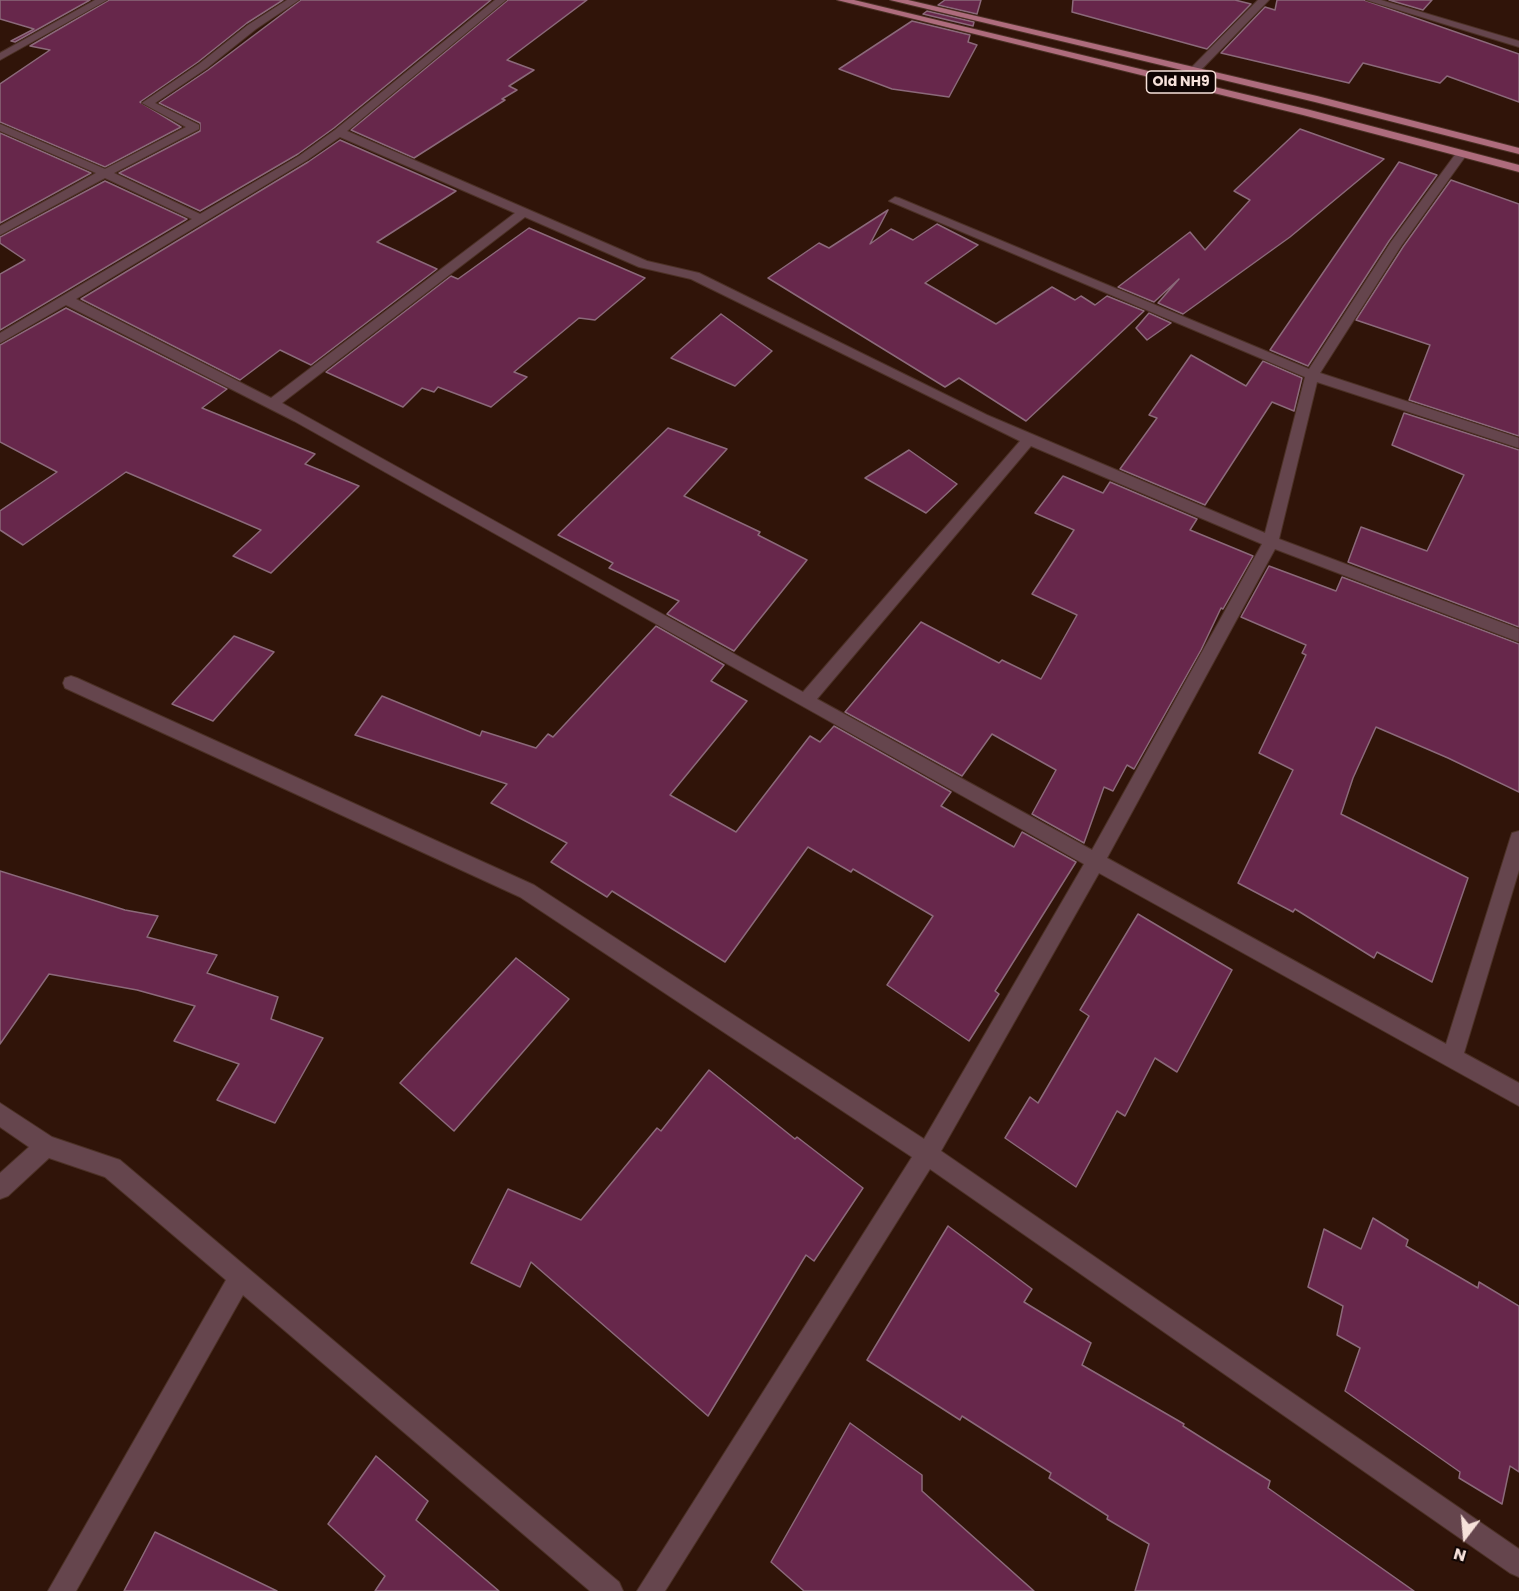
<!DOCTYPE html>
<html>
<head>
<meta charset="utf-8">
<style>
	body { margin:0 }
	#map { position:relative; width:1519px; height:1591px; overflow:hidden; background:#301409; font-family:Poppins,sans-serif }
	canvas { display:block }
	.north { position:absolute; left:1435px; top:1507px; width:60px; height:60px; -webkit-text-stroke:4px #0f0402; paint-order:stroke; rotate:196deg; font-size:16px; font-weight:700; line-height:24px; text-align:center; color:#f6e1da }
	.north::after { content:''; display:block; margin:auto; width:21px; height:27px; background:#f6e1da; clip-path:polygon(50% 0,100% 100%,50% 72%,0 100%) }
</style>
</head>
<body>
<div id="map">
<canvas width="1519" height="1591"></canvas>
<div class="north">N</div>
</div>
<script>
const ctx = document.querySelector('canvas').getContext('2d');
ctx.lineJoin = 'round';
function fillPath(path, color) { ctx.fillStyle = color; ctx.fill(path, 'evenodd'); }
const toPath = rows => new Path2D(rows.map(r => 'M' + r).join(''));
function trace(path, color, width, dash) { ctx.strokeStyle = color; ctx.lineWidth = width; ctx.lineCap = dash ? 'butt' : 'round'; ctx.setLineDash(dash || []); ctx.stroke(path); }
function label(font, color, halo, rows, align = 'center') {
  ctx.font = font + ' Poppins,sans-serif'; ctx.lineWidth = 6; ctx.setLineDash([]); ctx.textBaseline = 'middle'; ctx.strokeStyle = halo; ctx.fillStyle = color; for (const [text, x, y, turn = 0] of rows) {
    ctx.save(); ctx.translate(x, y); ctx.rotate((+turn || 0) * Math.PI / 180); ctx.textAlign = isNaN(turn) ? turn : align; if (halo) ctx.strokeText(text, 0, 0); ctx.fillText(text, 0, 0); ctx.restore();
  }
}
const building = toPath([
	[0,0,90,0,15,42,11,41,34,29,0,19,0,0],
	[109,0,283,0,247,23,198,62,140,102,181,127,105,167,0,122,0,84,50,50,30,46,109,0],
	[301,0,491,0,334,128,298,154,200,211,119,173,200,131,200,123,159,103,208,70,301,0],
	[508,0,587,0,507,60,534,70,509,86,517,90,502,99,505,100,414,158,351,130,508,0],
	[945,0,981,0,977,14,938,5,945,0],
	[1073,0,1235,0,1251,4,1207,49,1072,12,1073,0],
	[1277,0,1364,0,1519,54,1519,102,1447,76,1440,83,1363,63,1349,83,1221,53,1265,7,1275,10,1277,0],
	[1389,0,1432,0,1423,10,1389,0],
	[927,11,974,22,973,26,923,14,927,11],
	[912,21,970,35,968,42,977,45,949,97,892,89,839,69,912,21],
	[1300,129,1384,159,1290,237,1183,314,1158,303,1179,279,1154,302,1118,287,1190,232,1205,250,1250,200,1234,191,1300,129],
	[0,133,91,173,0,223,0,133],
	[340,140,456,191,377,242,437,269,311,365,280,350,240,380,81,299,308,162,340,140],
	[1399,162,1437,175,1389,241,1308,366,1270,350,1399,162],
	[1451,180,1519,204,1519,436,1409,400,1430,345,1356,320,1403,247,1451,180],
	[105,181,187,219,0,330,0,274,25,260,0,243,0,237,105,181],
	[888,210,870,244,891,229,913,240,937,224,978,245,925,283,996,324,1052,287,1075,300,1081,296,1095,305,1107,296,1144,311,1026,421,959,378,945,387,768,278,819,243,829,248,888,210],
	[529,228,645,278,595,320,579,318,514,372,527,377,491,407,438,387,434,392,422,388,403,407,326,372,451,276,458,279,529,228],
	[66,308,227,389,202,408,315,454,305,464,359,486,271,573,233,556,261,530,126,472,23,545,0,530,0,511,57,472,0,442,0,345,66,308],
	[1149,313,1171,323,1147,340,1136,328,1149,313],
	[721,314,772,351,735,386,671,358,721,314],
	[1191,355,1246,386,1263,361,1302,378,1294,411,1272,402,1205,505,1120,469,1157,418,1149,415,1191,355],
	[1404,413,1519,450,1519,627,1348,562,1361,527,1427,551,1464,475,1392,445,1404,413],
	[668,428,727,449,684,496,760,532,758,535,807,560,734,651,667,614,679,601,609,568,613,563,558,535,668,428],
	[909,450,957,484,926,513,865,478,909,450],
	[1063,476,1103,493,1110,482,1197,519,1190,530,1253,556,1223,609,1221,608,1201,650,1134,769,1127,765,1113,791,1104,787,1084,843,1032,814,1056,770,992,734,962,776,845,712,921,622,999,663,1002,660,1041,679,1077,615,1032,594,1074,530,1035,513,1063,476],
	[1269,566,1336,591,1342,577,1519,644,1519,792,1448,758,1376,727,1353,778,1341,814,1468,878,1432,982,1377,952,1374,958,1295,909,1293,912,1238,883,1293,770,1259,753,1306,655,1302,653,1306,645,1241,617,1269,566],
	[656,626,724,665,711,681,747,701,670,795,736,832,810,736,820,742,834,726,951,792,941,806,1014,847,1022,832,1076,862,995,991,999,994,969,1041,887,985,933,916,853,869,851,872,808,847,725,962,612,891,607,897,551,862,567,843,491,803,507,784,355,735,382,696,480,736,482,731,536,748,548,734,553,737,656,626],
	[234,636,274,652,213,721,172,704,234,636],
	[0,871,125,910,158,916,147,937,217,955,207,973,278,997,271,1019,323,1038,275,1123,217,1100,239,1064,174,1041,195,1006,137,990,49,974,0,1044,0,871],
	[1138,914,1232,970,1177,1072,1155,1058,1125,1116,1117,1111,1076,1187,1005,1138,1030,1097,1038,1103,1089,1016,1080,1010,1138,914],
	[516,958,569,999,454,1131,400,1083,516,958],
	[709,1070,795,1139,797,1137,863,1188,814,1261,806,1255,708,1416,531,1262,520,1287,471,1263,508,1189,581,1220,657,1128,661,1131,709,1070],
	[1373,1218,1408,1240,1406,1246,1478,1288,1479,1282,1519,1306,1519,1472,1510,1466,1502,1504,1459,1478,1460,1472,1345,1391,1360,1348,1337,1335,1343,1306,1308,1287,1324,1229,1361,1249,1373,1218],
	[948,1226,1032,1289,1024,1302,1091,1343,1082,1365,1184,1424,1183,1426,1270,1481,1268,1488,1414,1591,1135,1591,1149,1544,1107,1519,1108,1516,1049,1478,1051,1473,962,1416,960,1420,867,1360,948,1226],
	[850,1423,922,1475,922,1491,1034,1591,804,1591,771,1562,850,1423],
	[376,1456,428,1501,416,1520,499,1591,375,1591,385,1576,328,1524,376,1456],
	[155,1532,277,1591,124,1591,155,1532]
]);
fillPath(building, '#67274b');
trace(building, '#8b697a', 1.5);
const street = toPath([
	[95,0,107,0,0,60,0,53,95,0],
	[287,0,299,0,256,29,207,68,155,103,199,125,199,129,114,173,200,214,299,156,335,130,495,0,506,0,347,131,647,261,699,273,987,415,1265,533,1305,377,889,201,895,197,899,198,1309,369,1391,242,1457,152,1465,152,1467,154,1401,246,1320,373,1519,438,1519,448,1317,382,1279,539,1519,629,1519,642,1275,549,1107,858,1446,1044,1510,839,1512,833,1519,831,1519,870,1464,1053,1519,1083,1519,1106,1099,873,941,1151,1519,1549,1519,1577,1510,1573,930,1169,665,1591,637,1591,912,1157,520,897,65,688,63,683,65,678,71,676,77,678,534,885,924,1139,1084,864,294,421,66,305,0,343,0,333,192,219,105,178,0,235,0,226,96,173,0,131,0,124,105,169,186,127,142,103,199,64,248,25,287,0],
	[340,137,515,213,271,398,76,299,307,160,340,137],
	[525,217,639,267,691,279,1020,441,803,692,282,403,525,217],
	[1031,446,1262,544,1092,850,817,699,1031,446],
	[1258,0,1269,0,1197,74,1189,74,1189,70,1258,0],
	[1366,0,1381,0,1519,41,1519,47,1366,0],
	[0,1103,52,1137,120,1160,619,1582,623,1591,590,1591,243,1295,76,1591,48,1591,226,1280,105,1177,49,1158,8,1196,0,1199,0,1173,29,1147,0,1127,0,1103]
]);
const primary = toPath([
	[837,0,854,0,1310,110,1519,165,1519,172,1303,115,837,0],
	[890,0,908,0,1317,96,1519,148,1519,154,1315,102,890,0]
]);
trace(street, '#4c3126', 2);
trace(primary, '#4c3126', 2);
fillPath(street, '#65454d');
fillPath(primary, '#ae6c7d');
for (const [x, y, w] of [
	[1181,82,69]
]) { const box = new Path2D(); box.roundRect(x - w / 2, y - 11, w, 22, 4.5); ctx.fillStyle = '#0f0402'; ctx.fill(box); trace(box, '#f6e1da', 1.5); }
label('bold 14px', '#f6e1da', null, [
	["Old NH9",1181,82]
]);
</script>
</body>
</html>
